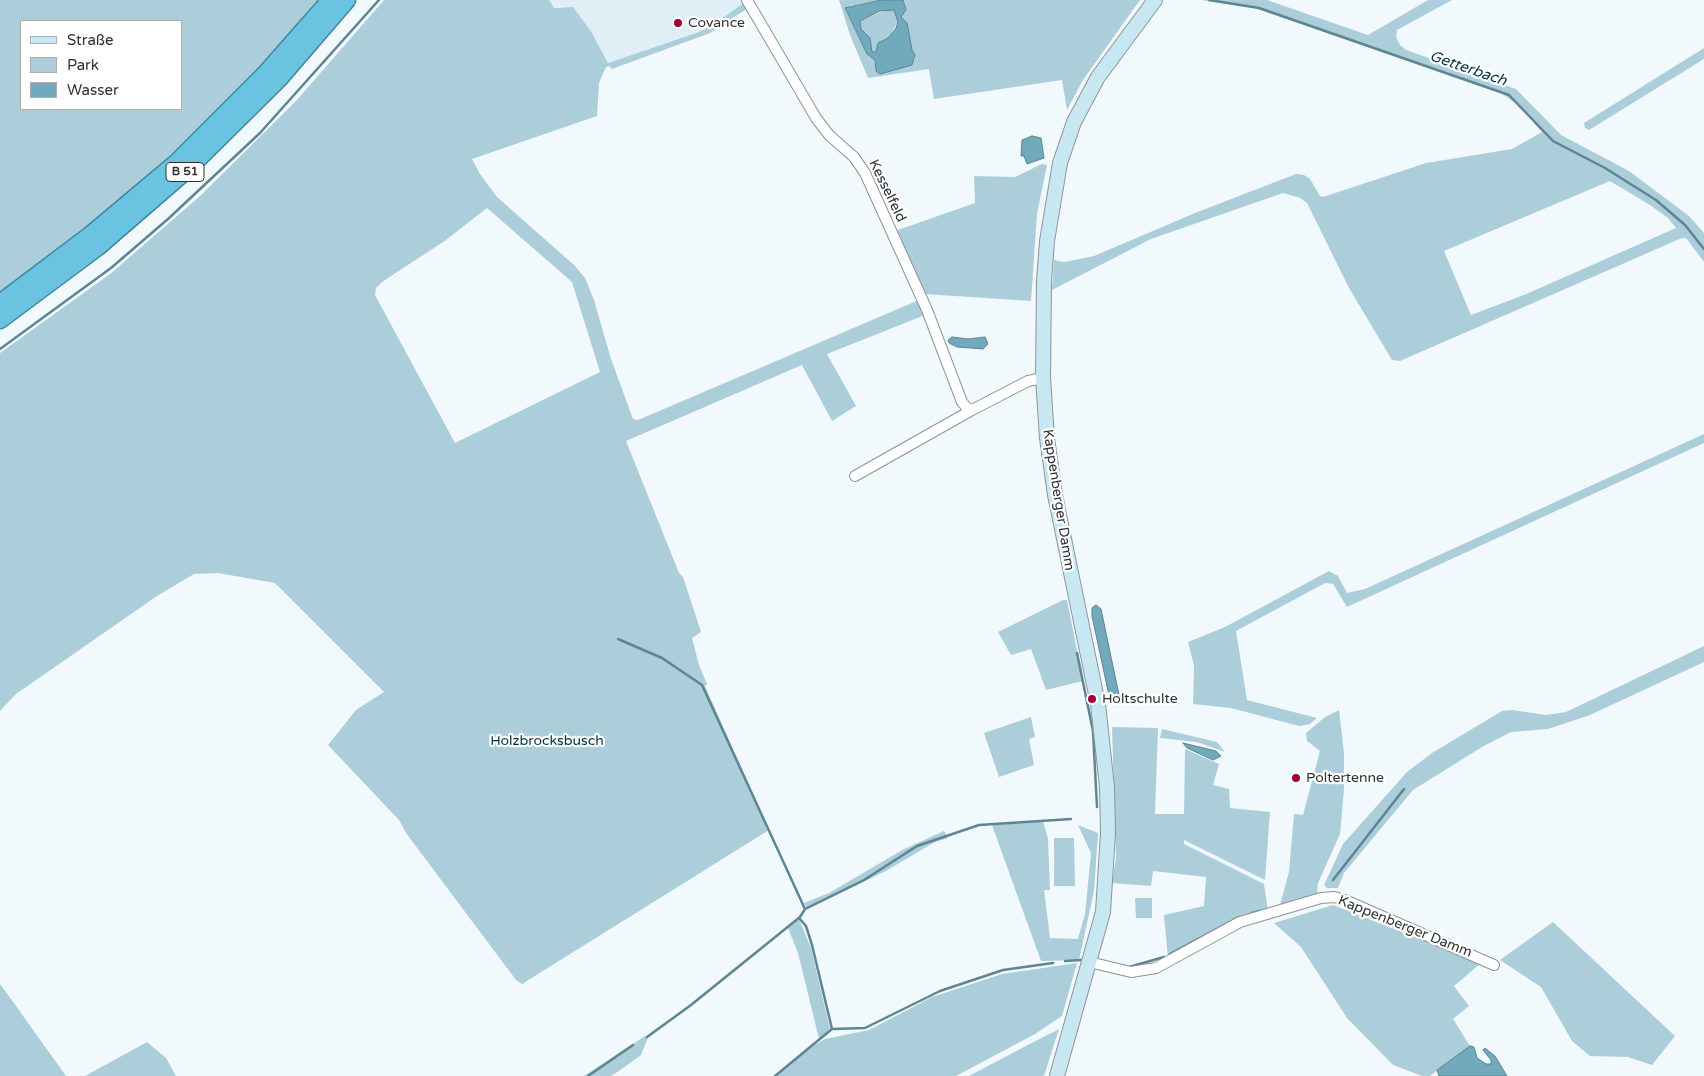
<!DOCTYPE html>
<html>
<head>
<meta charset="utf-8">
<style>
	body { margin:0 }
	#map { position:relative; width:1704px; height:1076px; overflow:hidden; background:#f2f9fc; font-family:"Varela Round",sans-serif }
	canvas { display:block }
	.legend { position:absolute; left:20px; top:20px; width:162px; height:90px; box-sizing:border-box; background:#fff; border:1px solid #acadad; margin:0; padding:6px 9px; list-style:none; font-size:15px; color:#2f3132 }
	.legend li { display:flex; align-items:center; gap:10px; height:25px }
	.legend b { width:25px; border:1px solid #acadad }
</style>
</head>
<body>
<div id="map">
<canvas width="1704" height="1076"></canvas>
<ul class="legend">
<li><b style="height:6px;background:#c7e8f3"></b>Straße</li>
<li><b style="height:14px;background:#accedb"></b>Park</li>
<li><b style="height:14px;background:#71a9bd"></b>Wasser</li>
</ul>
</div>
<script>
const ctx = document.querySelector('canvas').getContext('2d');
ctx.lineJoin = 'round';
function fillPath(path, color) { ctx.fillStyle = color; ctx.fill(path, 'evenodd'); }
const toPath = rows => new Path2D(rows.map(r => 'M' + r).join(''));
function trace(path, color, width, dash) { ctx.strokeStyle = color; ctx.lineWidth = width; ctx.lineCap = dash ? 'butt' : 'round'; ctx.setLineDash(dash || []); ctx.stroke(path); }
function label(font, color, halo, rows, align = 'center') {
  ctx.font = font + ' "Varela Round",sans-serif'; ctx.lineWidth = 4.5; ctx.setLineDash([]); ctx.textBaseline = 'middle'; ctx.strokeStyle = halo; ctx.fillStyle = color; for (const [text, x, y, turn = 0] of rows) {
    ctx.save(); ctx.translate(x, y); ctx.rotate((+turn || 0) * Math.PI / 180); ctx.textAlign = isNaN(turn) ? turn : align; if (halo) ctx.strokeText(text, 0, 0); ctx.fillText(text, 0, 0); ctx.restore();
  }
}
fillPath(toPath([
	[549,0,743,0,745,2,711,26,696,33,608,63,592,33,561,6,554,8]
]), '#dfeff5');
fillPath(toPath([
	[0,0,317,0,266,60,176,150,91,223,0,292],
	[181,21,181,109,21,109,21,21],
	[384,0,549,0,554,8,573,7,592,33,608,63,696,33,711,26,745,2,748,8,710,33,612,69,609,66,606,67,599,83,597,116,472,159,480,174,497,197,574,265,585,278,594,300,611,359,633,419,638,420,919,300,925,315,827,354,856,406,832,421,802,365,626,441,679,573,683,577,701,632,692,638,699,665,707,684,705,686,769,830,522,984,516,980,406,833,399,820,328,745,356,710,384,692,275,583,218,573,194,574,157,596,16,694,0,711,0,353,110,274,200,196,296,101],
	[487,208,572,282,600,372,455,443,375,295,376,288,382,282,446,240],
	[839,0,881,0,850,6,846,11,867,54,875,60,877,67,913,61,915,58,901,17,906,10,903,0,1140,0,1083,80,1067,110,1062,80,934,99,929,69,868,78,850,35],
	[1201,0,1267,0,1368,35,1428,0,1452,0,1397,30,1396,37,1400,45,1406,50,1516,89,1561,135,1629,171,1689,216,1704,233,1704,262,1686,238,1682,238,1400,361,1392,360,1349,288,1307,203,1300,198,1283,193,1151,239,1052,290,1054,260,1064,262,1094,256,1195,213,1296,174,1304,175,1310,179,1320,196,1323,197,1426,163,1512,149,1542,132,1518,105,1501,93,1255,8],
	[1610,181,1650,205,1668,218,1676,228,1524,295,1471,315,1444,251],
	[886,10,894,10,898,22,888,38,878,43,876,52,872,52,859,24,860,21],
	[1704,48,1704,59,1589,130,1585,128,1584,123],
	[1042,164,1047,165,1037,214,1031,301,924,294,895,231,975,203,974,176,1015,177],
	[1704,434,1704,443,1347,607,1333,584,1325,583,1236,631,1247,700,1317,718,1310,724,1299,726,1231,708,1193,704,1194,666,1188,642,1225,627,1329,571,1338,576,1347,593,1365,589],
	[1063,600,1067,600,1083,681,1046,690,1031,649,1011,655,998,632],
	[1704,646,1704,662,1590,715,1548,729,1511,732,1482,747,1413,790,1344,873,1338,888,1327,888,1324,885,1343,844,1407,772,1432,753,1502,711,1512,710,1546,715,1566,712],
	[1339,710,1344,753,1344,789,1340,834,1318,883,1317,894,1280,905,1289,872,1294,814,1303,815,1320,751,1307,741,1306,733,1325,717],
	[1031,717,1035,737,1029,739,1034,765,999,777,984,733],
	[1112,727,1158,728,1155,814,1184,814,1185,749,1219,764,1213,785,1229,789,1230,808,1270,812,1265,880,1184,840,1184,844,1264,884,1268,911,1168,959,1164,915,1204,906,1206,877,1153,871,1151,886,1112,883,1116,858],
	[1162,729,1217,742,1225,752,1197,742,1160,738],
	[1043,821,1048,839,1050,890,1044,890,1050,938,1078,939,1085,914,1091,853,1078,825,1098,833,1094,891,1079,960,1041,961,992,825],
	[944,831,948,838,935,842,884,872,808,909,804,903,829,893,904,849],
	[1054,838,1074,838,1075,886,1054,886],
	[1135,898,1152,898,1152,918,1136,918],
	[1333,905,1481,963,1454,986,1469,1006,1453,1019,1470,1046,1430,1076,1422,1076,1393,1065,1347,1018,1301,947,1274,923],
	[799,919,811,948,830,1029,819,1039,798,953,788,928],
	[1553,922,1675,1036,1652,1065,1628,1057,1590,1056,1572,1041,1541,987,1500,960],
	[1077,963,1062,1016,1035,1034,956,1076,776,1076,803,1052,825,1039,869,1030,932,997,1002,974],
	[0,984,11,999,66,1076,0,1076],
	[1059,1029,1044,1076,969,1076,1020,1049],
	[645,1036,648,1038,641,1055,619,1071,611,1076,584,1076],
	[147,1042,166,1058,176,1076,85,1076]
]), '#accedb');
const water = toPath([
	[881,0,903,0,906,10,901,17,907,23,912,50,915,55,912,65,880,74,876,71,875,60,867,54,845,8,881,0],
	[894,10,898,22,896,28,888,38,878,43,876,52,872,52,870,38,861,29,860,21,880,11,894,10],
	[1032,136,1041,138,1044,158,1027,164,1024,156,1021,156,1022,140,1032,136],
	[952,337,968,339,985,337,988,344,983,349,957,347,949,343,948,340,952,337],
	[1096,605,1101,609,1119,695,1119,699,1115,701,1110,700,1092,616,1092,608,1096,605],
	[1183,743,1216,751,1221,756,1213,760,1187,748,1183,743],
	[1470,1046,1474,1047,1477,1058,1486,1064,1491,1064,1491,1060,1483,1050,1485,1048,1495,1056,1507,1076,1439,1076,1437,1070,1470,1046]
]);
fillPath(water, '#71a9bd');
trace(water, '#5d8593', 1);
trace(toPath([
	[1209,0,1259,8,1509,95,1553,141,1605,168,1656,200,1685,225,1704,249],
	[0,349,111,268,168,219,260,133,379,0],
	[618,639,662,658,702,685,805,909],
	[1077,653,1093,731,1097,807],
	[1333,880,1404,789],
	[1252,913,1259,911],
	[799,918,806,926,812,945,832,1029],
	[1170,954,1239,917],
	[1065,961,1081,960],
	[1129,967,1164,957],
	[647,1037,691,1005,800,917,805,909,864,880,917,846,979,825,1071,819],
	[588,1076,633,1045],
	[775,1076,832,1029,865,1028,940,991,1003,970,1053,963]
]), '#5d8593', 2.5);
const minor = toPath([
	[747,0,816,118,829,135,854,157,865,173,927,310,962,402,967,408,972,410],
	[855,476,972,410,1028,381,1043,378],
	[1089,962,1131,972,1156,968,1240,922,1321,898,1334,897,1345,900,1494,965]
]);
const secondary = toPath([
	[1057,1076,1103,912,1108,833,1107,787,1098,704,1055,495,1047,438,1043,378,1044,281,1047,241,1060,163,1074,122,1098,77,1155,0]
]);
const trunk = toPath([
	[0,303,90,235,178,161,265,74,330,0],
	[0,320,98,247,188,169,279,79,347,0]
]);
trace(minor, '#8d9496', 12);
trace(secondary, '#8d9496', 16);
trace(trunk, '#3d869e', 19);
trace(minor, '#fff', 10);
trace(secondary, '#c7e8f3', 14);
trace(trunk, '#6ac3e0', 16);
for (const [x, y, r, color] of [
	[678,23,5,"#a10036"],
	[1092,699,5,"#a10036"],
	[1296,778,5,"#a10036"]
]) { const dot = new Path2D(); dot.arc(x, y, r, 0, 2 * Math.PI); ctx.fillStyle = color; ctx.fill(dot); trace(dot, '#fff', 2); }
for (const [x, y, w] of [
	[185,172,38]
]) { const box = new Path2D(); box.roundRect(x - w / 2, y - 9.5, w, 19, 4); ctx.fillStyle = '#fff'; ctx.fill(box); trace(box, '#2f3132', 1); }
label('bold 12px', '#2f3132', null, [
	["B 51",185,172]
]);
label('14px', '#2f3132', '#fff', [
	["Covance",688,23],
	["Holtschulte",1102,699],
	["Poltertenne",1306,778]
], 'left');
label('14px', '#2f3132', '#fff', [
	["Kesselfeld",887,191,64],
	["Kappenberger Damm",1058,500,81],
	["Kappenberger Damm",1405,927,22]
]);
label('14px', '#003544', '#fff', [
	["Holzbrocksbusch",547,741]
]);
label('italic 15px', '#043948', '#fff', [
	["Getterbach",1468,69,19]
]);
</script>
</body>
</html>
